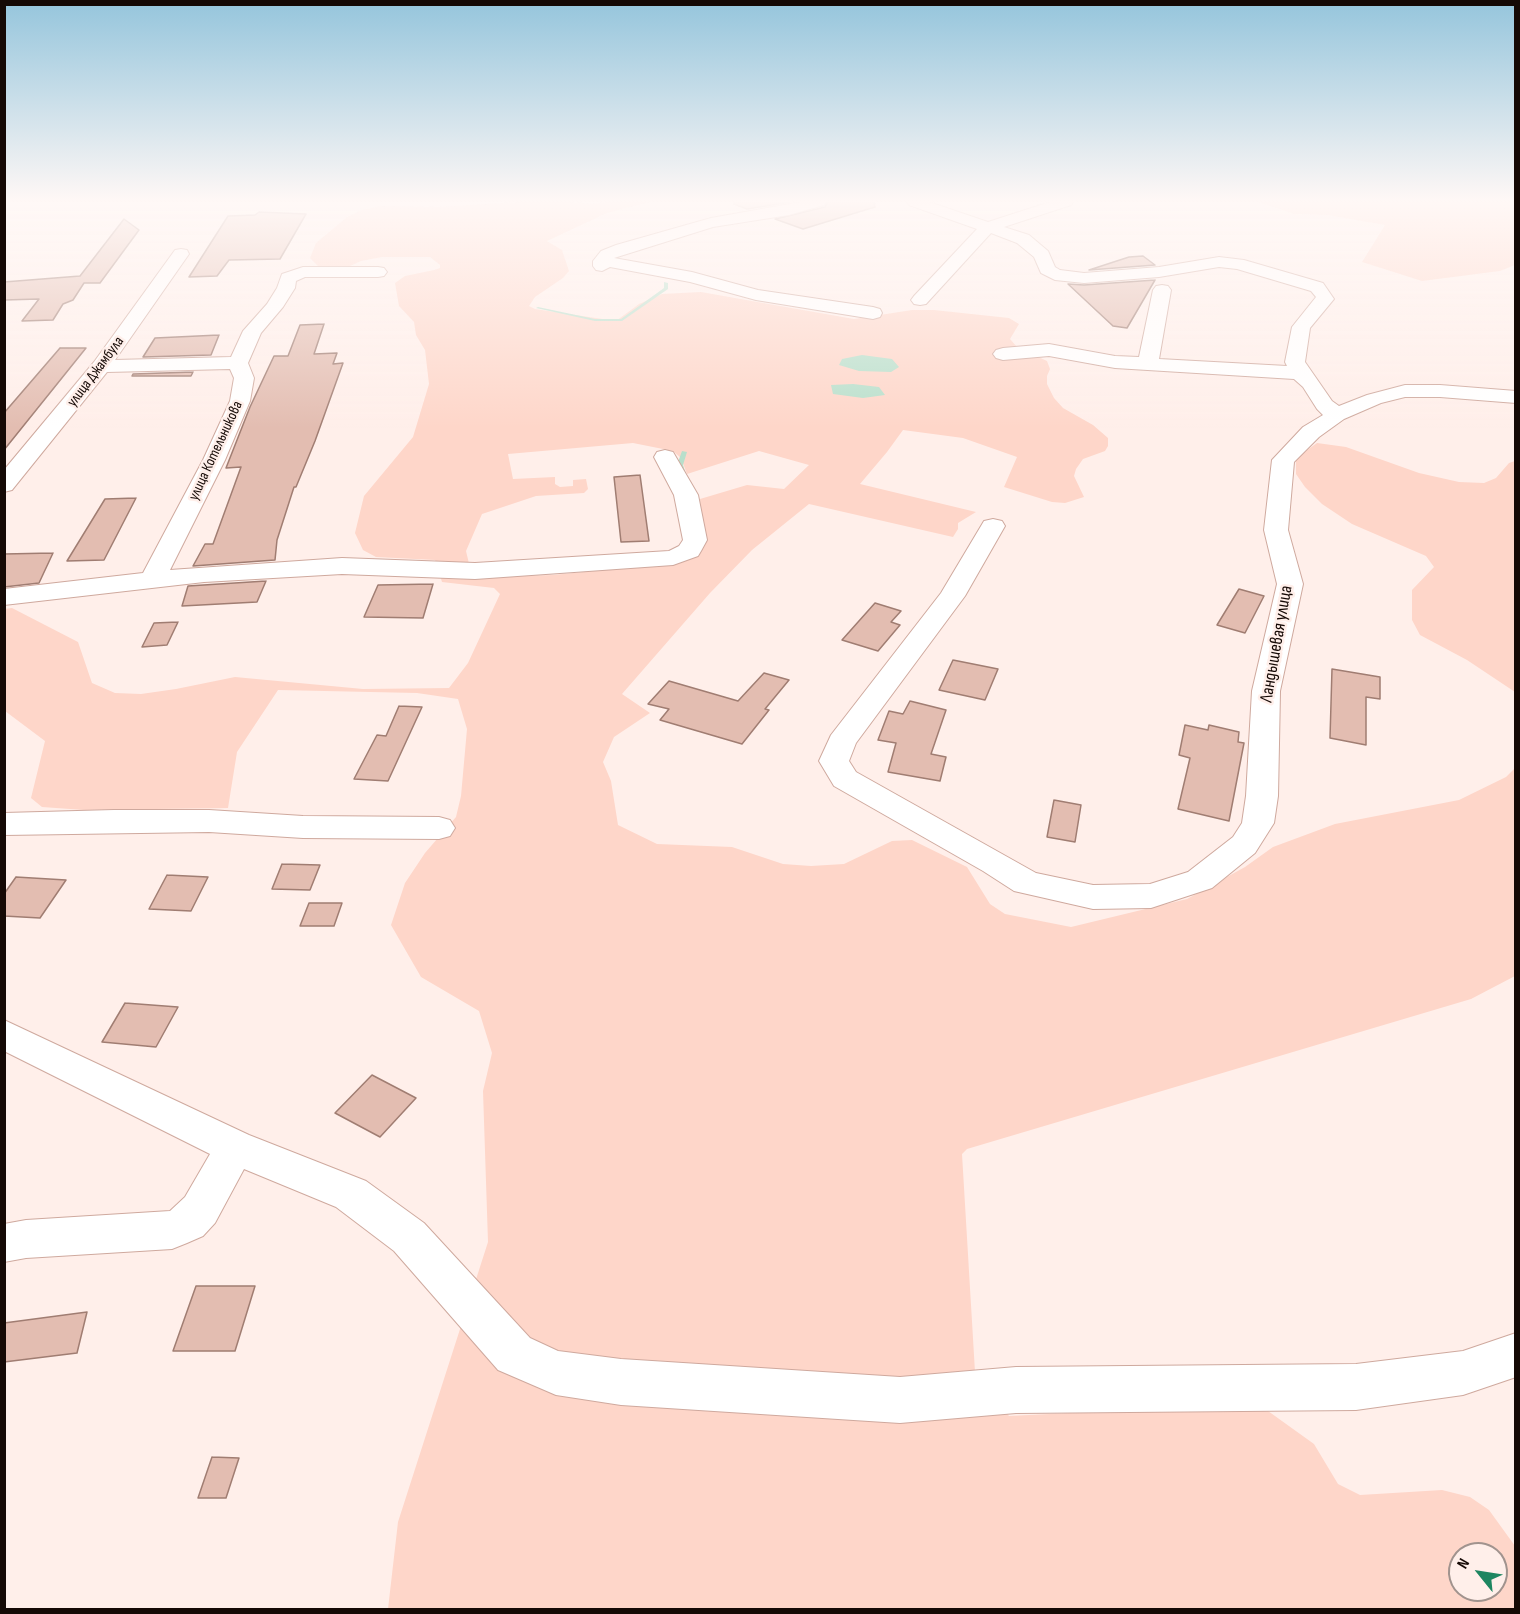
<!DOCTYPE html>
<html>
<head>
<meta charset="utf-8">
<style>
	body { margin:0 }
	#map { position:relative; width:1520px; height:1614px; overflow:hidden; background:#ffefea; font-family:"Sofia Sans Condensed",sans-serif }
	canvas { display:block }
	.frame { position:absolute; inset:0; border:6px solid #150905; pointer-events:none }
	.north { position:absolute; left:1448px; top:1542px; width:60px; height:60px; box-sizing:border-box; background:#ffefea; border:2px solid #a1938e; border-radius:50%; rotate:300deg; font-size:16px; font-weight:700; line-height:24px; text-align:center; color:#150905 }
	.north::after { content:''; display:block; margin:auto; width:21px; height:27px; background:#1e8560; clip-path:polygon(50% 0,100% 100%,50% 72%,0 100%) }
</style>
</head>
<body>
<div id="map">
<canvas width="1520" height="1614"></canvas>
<div class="frame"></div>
<div class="north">N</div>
</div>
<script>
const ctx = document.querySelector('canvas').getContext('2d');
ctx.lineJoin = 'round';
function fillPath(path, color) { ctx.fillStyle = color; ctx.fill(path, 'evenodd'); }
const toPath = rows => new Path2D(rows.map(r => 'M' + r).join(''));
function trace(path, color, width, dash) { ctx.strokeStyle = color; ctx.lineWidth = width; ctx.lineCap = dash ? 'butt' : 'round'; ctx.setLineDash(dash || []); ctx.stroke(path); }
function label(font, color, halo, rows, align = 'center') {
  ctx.font = font + ' "Sofia Sans Condensed",sans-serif'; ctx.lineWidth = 5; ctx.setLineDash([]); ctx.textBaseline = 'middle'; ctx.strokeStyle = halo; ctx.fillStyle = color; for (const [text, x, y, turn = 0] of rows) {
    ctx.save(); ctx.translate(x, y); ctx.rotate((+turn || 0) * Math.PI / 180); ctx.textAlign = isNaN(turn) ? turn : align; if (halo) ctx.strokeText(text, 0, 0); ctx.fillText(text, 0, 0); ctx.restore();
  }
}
fillPath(toPath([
	[520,202,570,202,593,204,607,202,649,202,607,213,547,241,562,250,569,271,563,278,535,297,529,306,535,309,616,321,639,304,662,294,701,292,854,319,912,310,934,310,1009,318,1019,324,1010,339,1017,347,1047,361,1050,369,1047,376,1047,384,1054,398,1063,408,1093,425,1108,438,1108,446,1105,451,1083,459,1076,469,1074,476,1084,497,1065,503,1052,502,1004,487,1017,457,963,438,903,430,887,452,860,484,976,512,958,523,958,529,953,537,809,504,752,550,710,593,622,694,650,713,614,737,603,762,611,781,618,825,657,844,732,847,783,864,811,866,844,864,892,841,912,840,967,867,990,904,1005,914,1071,927,1187,899,1245,867,1273,847,1335,824,1459,800,1506,777,1515,768,1515,976,1471,999,967,1149,962,1154,975,1372,1009,1416,1232,1405,1268,1411,1314,1444,1338,1484,1360,1495,1442,1490,1470,1497,1489,1510,1515,1546,1515,1609,388,1609,398,1522,488,1242,483,1091,492,1053,479,1011,421,977,391,925,405,883,425,853,456,817,461,796,467,729,458,699,417,693,278,690,237,752,228,808,84,810,42,807,31,798,45,741,5,711,4,609,12,608,78,642,92,683,115,693,141,694,176,689,235,677,363,689,449,688,468,663,500,594,494,588,442,582,435,560,376,557,363,550,355,533,364,496,413,437,429,384,425,350,416,335,414,322,399,306,395,283,405,276,434,270,440,268,440,265,430,257,382,257,361,261,348,267,331,268,319,267,310,258,316,243,347,217,362,210,380,206,439,207],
	[633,443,673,451,681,458,687,474,759,451,809,465,784,489,747,485,700,499,702,546,654,565,553,575,484,577,471,572,466,551,482,514,536,496,584,493,588,489,586,479,573,480,573,486,560,487,555,484,555,477,513,479,508,454],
	[1460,1554,1496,1554,1496,1590,1460,1590],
	[1259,202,1515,202,1515,265,1500,271,1422,281,1362,262,1385,225,1327,215,1294,214],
	[1317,443,1346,447,1419,473,1459,482,1484,483,1496,478,1509,463,1515,461,1515,692,1467,660,1420,635,1412,620,1412,590,1434,567,1426,556,1352,524,1322,504,1305,487,1296,474,1296,458]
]), '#fed6c9');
fillPath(toPath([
	[862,355,892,359,899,367,891,372,859,371,839,365,842,359],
	[853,384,879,387,885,395,863,398,833,394,831,385]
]), '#b8dfcb');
fillPath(toPath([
	[664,282,668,283,668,289,622,321,595,321,536,308,538,307,595,319,621,319,664,288,664,282],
	[682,451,687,452,683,465,686,474,683,476,680,474,677,465,682,451]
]), '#b8dfcb');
const building = toPath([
	[735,202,790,202,747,209,734,204,735,202],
	[828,202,874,202,875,207,803,229,775,219,825,207,828,202],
	[259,212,306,214,280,259,229,260,217,276,189,277,228,216,255,215,259,212],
	[124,219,139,230,100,283,84,283,73,300,63,304,53,320,22,321,39,299,4,300,4,282,80,276,124,219],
	[1143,256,1155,265,1089,270,1129,257,1143,256],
	[1155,280,1127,328,1113,326,1068,284,1084,285,1155,280],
	[324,324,314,354,337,353,333,364,343,363,315,441,296,487,294,487,277,540,275,560,193,566,205,544,213,544,241,467,226,468,250,407,274,356,288,356,300,325,324,324],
	[219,335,211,355,143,357,155,338,219,335],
	[60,348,86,348,4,450,4,413,60,348],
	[193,372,191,376,132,376,133,374,193,372],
	[640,475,649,541,621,542,614,477,640,475],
	[136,498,104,560,67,561,105,499,136,498],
	[53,553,39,583,4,587,4,554,53,553],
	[266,581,257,602,182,606,188,586,266,581],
	[433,584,423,618,364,617,378,585,433,584],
	[1239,589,1264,596,1245,633,1217,625,1239,589],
	[875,603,901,611,891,622,900,625,878,651,842,640,875,603],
	[178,622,167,645,142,647,154,623,178,622],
	[953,660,998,669,985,700,939,690,953,660],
	[1332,669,1380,677,1380,699,1366,697,1366,745,1330,738,1332,669],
	[764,673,789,680,765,709,769,710,742,744,660,720,669,709,648,704,669,681,738,701,764,673],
	[910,701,946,710,931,754,946,757,940,781,888,772,896,743,878,740,889,711,903,714,910,701],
	[399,706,422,707,388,781,354,779,377,735,386,736,399,706],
	[1185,725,1208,730,1209,725,1239,732,1238,742,1244,743,1229,821,1178,809,1190,758,1179,755,1185,725],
	[1054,800,1081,805,1075,842,1047,837,1054,800],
	[282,864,320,865,310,890,272,889,282,864],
	[167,875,208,877,191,911,149,909,167,875],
	[16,877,66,880,40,918,4,916,4,894,16,877],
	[309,903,342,903,334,926,300,926,309,903],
	[125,1003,178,1007,156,1047,102,1042,125,1003],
	[372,1075,416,1098,380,1137,335,1113,372,1075],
	[196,1286,255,1286,235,1351,173,1351,196,1286],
	[87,1312,77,1353,4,1362,4,1323,87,1312],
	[212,1457,239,1458,226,1498,198,1498,212,1457]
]);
fillPath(building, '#e3bdb1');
trace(building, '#a07d72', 1.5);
const minor = toPath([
	[801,202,826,202,824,205,789,215,713,227,614,258,692,272,758,290,873,307,880,309,882,313,880,317,873,319,756,300,690,282,610,267,602,271,596,270,593,266,593,261,601,251,616,245,711,218,801,202],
	[907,202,929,202,988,222,1050,202,1073,202,1071,205,1004,227,1029,235,1048,251,1055,267,1060,270,1084,273,1159,267,1219,257,1244,260,1323,283,1334,299,1310,328,1305,362,1332,401,1339,406,1367,395,1405,385,1440,385,1516,391,1516,403,1440,397,1405,397,1381,403,1344,419,1319,437,1294,462,1288,530,1303,584,1280,691,1278,796,1274,823,1255,853,1212,888,1151,908,1093,909,1014,891,983,871,834,786,819,761,831,735,941,593,984,521,993,519,1002,521,1005,526,965,596,856,743,849,761,856,772,1036,873,1093,885,1150,884,1188,872,1233,837,1242,823,1246,796,1252,691,1277,584,1264,530,1272,460,1303,427,1323,415,1317,409,1303,387,1294,379,1115,368,1049,356,1003,360,996,358,993,354,996,350,1003,348,1049,344,1115,356,1139,357,1153,290,1156,286,1162,285,1168,286,1171,290,1159,359,1287,366,1285,362,1292,327,1316,297,1311,291,1237,269,1219,267,1159,277,1084,283,1055,280,1041,273,1034,257,1017,243,991,233,926,304,920,305,914,304,911,300,914,296,977,229,909,205,907,202],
	[181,249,187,250,189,254,115,360,231,357,243,331,267,304,277,288,282,274,303,267,378,267,384,268,387,272,384,276,378,277,305,277,296,281,295,288,283,307,261,333,248,363,254,378,250,401,225,460,170,570,342,558,475,563,669,551,679,546,683,540,674,495,654,457,657,452,665,450,673,452,698,495,707,540,701,551,698,556,673,565,475,579,342,574,204,582,4,605,4,589,143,573,203,460,230,401,234,378,230,369,107,372,12,490,4,492,4,470,94,362,175,250,181,249],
	[114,810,209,810,303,816,439,817,450,820,455,828,450,836,439,839,303,838,209,832,4,835,4,813,114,810],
	[4,1020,249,1135,366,1181,424,1223,530,1338,558,1351,621,1359,900,1377,1016,1367,1356,1364,1463,1351,1516,1333,1516,1377,1463,1395,1356,1410,1016,1413,900,1423,621,1405,556,1395,498,1370,394,1251,336,1207,244,1169,215,1223,203,1236,187,1243,172,1249,26,1258,4,1262,4,1224,26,1220,170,1211,185,1197,210,1154,4,1051,4,1020]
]);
trace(minor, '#cfa99e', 2);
fillPath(minor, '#fff');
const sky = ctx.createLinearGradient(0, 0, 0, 428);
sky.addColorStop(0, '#95c5dc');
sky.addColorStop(0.47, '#fff8f6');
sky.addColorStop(1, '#fff8f600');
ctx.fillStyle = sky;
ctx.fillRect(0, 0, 1520, 428);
label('15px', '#150905', '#ffefea', [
	["улица Джамбула",96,372,-53],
	["улица Котельникова",216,451,-65]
]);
label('18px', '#150905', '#ffefea', [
	["Ландышевая улица",1277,644,-80]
]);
</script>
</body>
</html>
